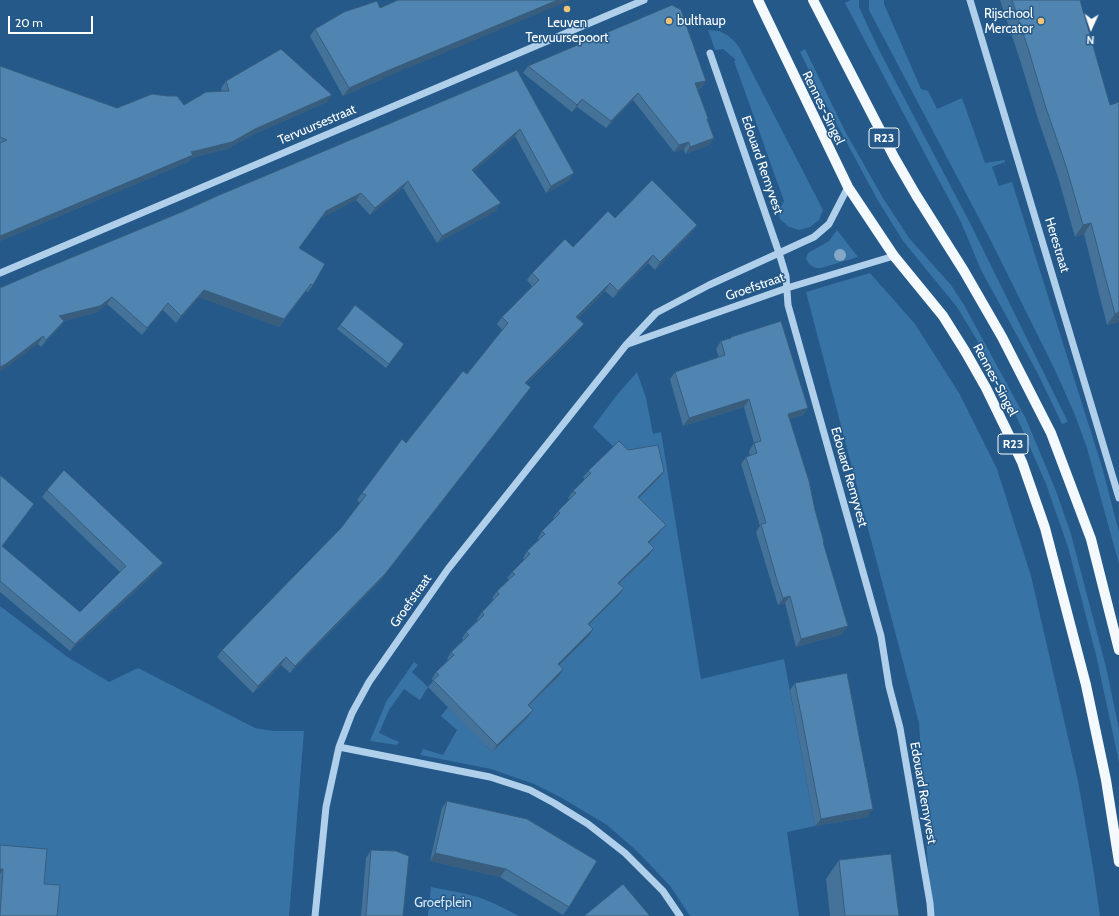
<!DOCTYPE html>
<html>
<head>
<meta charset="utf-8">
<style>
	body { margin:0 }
	#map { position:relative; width:1119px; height:916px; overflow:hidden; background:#245989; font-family:Cabin,sans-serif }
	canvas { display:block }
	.north { position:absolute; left:1071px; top:8px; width:40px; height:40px; -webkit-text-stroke:3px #245989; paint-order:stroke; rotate:183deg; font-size:11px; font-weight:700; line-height:16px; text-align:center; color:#fff }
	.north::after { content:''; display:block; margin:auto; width:14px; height:18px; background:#fff; clip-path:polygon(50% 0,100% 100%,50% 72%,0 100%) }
	.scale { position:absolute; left:8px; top:16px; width:85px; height:18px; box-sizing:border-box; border:2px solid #fff; border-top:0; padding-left:5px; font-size:12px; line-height:14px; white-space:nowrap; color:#fff; -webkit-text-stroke:3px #245989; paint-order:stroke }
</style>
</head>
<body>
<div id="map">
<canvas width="1119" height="916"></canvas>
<div class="north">N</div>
<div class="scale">20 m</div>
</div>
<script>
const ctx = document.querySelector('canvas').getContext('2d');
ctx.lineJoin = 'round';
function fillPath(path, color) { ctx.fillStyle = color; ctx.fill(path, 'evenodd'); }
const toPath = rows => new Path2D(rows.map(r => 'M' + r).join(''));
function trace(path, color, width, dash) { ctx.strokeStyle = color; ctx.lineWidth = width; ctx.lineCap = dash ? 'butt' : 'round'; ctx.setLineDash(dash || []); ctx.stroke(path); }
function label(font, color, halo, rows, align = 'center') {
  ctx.font = font + ' Cabin,sans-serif'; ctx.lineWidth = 3; ctx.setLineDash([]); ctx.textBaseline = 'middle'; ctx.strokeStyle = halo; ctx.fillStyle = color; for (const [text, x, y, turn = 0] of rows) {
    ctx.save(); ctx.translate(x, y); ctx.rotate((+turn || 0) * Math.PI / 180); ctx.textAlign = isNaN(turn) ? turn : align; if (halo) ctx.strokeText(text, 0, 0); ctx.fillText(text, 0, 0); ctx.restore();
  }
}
fillPath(toPath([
	[851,0,859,0,859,7,879,50,970,223,1068,422,1062,424,1038,374,981,270,961,222,845,3],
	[869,0,884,0,884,4,921,89,928,91,937,109,962,98,985,163,1005,160,1005,162,992,167,999,186,1012,182,1102,467,1119,532,1119,564,1087,448,1075,415,1055,370,990,239,869,10],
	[708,30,719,31,727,35,733,40,739,47,823,210,819,220,810,227,799,230,789,227,780,219,778,213,784,201,734,61,736,60,723,49,715,50],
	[805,49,846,133,883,198,909,238,951,285,964,305,1026,419,1056,491,1071,534,1078,561,1106,667,1119,729,1119,762,1096,655,1068,547,1046,484,1023,431,1000,381,980,345,957,307,903,241,877,199,820,93,800,52],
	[837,230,858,257,821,268,815,268,809,264,806,258,808,253,829,241],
	[870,273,915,324,959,393,997,469,1031,576,1078,781,1093,867,1100,916,931,916,919,723,806,292],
	[637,372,646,398,653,434,661,432,701,679,784,659,815,826,787,832,799,916,690,916,671,887,638,852,607,825,562,798,534,784,491,769,420,755,423,749,443,755,457,730,441,716,448,707,458,717,623,456,593,427,616,396],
	[654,524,643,549,649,555,613,589,553,671,523,711,528,717,492,752,485,745],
	[0,606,66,656,109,682,138,668,255,728,274,731,304,731,289,916,0,916],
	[414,662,418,665,412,672,428,687,420,700,404,689,389,710,379,733,399,742,397,745,370,741,386,702],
	[431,887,462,893,478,897,493,903,519,916,428,916]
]), '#3873a6');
trace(toPath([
	[970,0,1119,498],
	[710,53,779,253,786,276,788,305,881,636,889,686,900,728,930,903,931,916],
	[0,273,644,0],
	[628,344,787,288,894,256],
	[339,747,490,777,530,790,554,803,588,824,625,853,663,891,680,916],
	[315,916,326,807,339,747,352,713,369,682,448,569,626,345,656,313,709,285,814,237,829,224,848,187]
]), '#b0cfea', 7);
trace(toPath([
	[758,0,848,187,894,256,943,316,965,351,986,388,1022,462,1045,528,1086,685,1106,780,1119,862],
	[813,0,894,157,916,195,964,271,1002,337,1051,433,1091,539,1119,650]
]), '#f4f9fe', 10);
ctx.fillStyle = '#85a8c6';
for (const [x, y] of [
	[840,255]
]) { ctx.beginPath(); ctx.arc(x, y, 6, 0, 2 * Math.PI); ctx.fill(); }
fillPath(toPath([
	[1000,0,1080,0,1119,322,1107,325,1084,234,1075,237,1058,177,1038,119,1020,60],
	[380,8,382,79,343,96,310,36,315,29],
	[0,66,117,108,184,105,222,92,221,88,226,81,327,102,250,136,227,149,191,158,188,162,0,241],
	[528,66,706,81,701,88,697,89,708,118,707,120,714,138,709,145,685,154,684,149,674,152,633,100,606,128,577,107,572,112,523,73],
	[517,70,574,173,569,180,546,193,515,136,473,172,496,211,437,243,403,188,370,215,356,200,321,218,299,248,313,285,308,292,306,291,279,327,199,297,176,323,163,310,142,335,107,304,95,313,64,321,59,328,41,347,38,344,0,288,184,211],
	[615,218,697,225,692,232,655,270,648,263,613,298,605,291,578,318,584,324,578,332,526,384,525,395,380,581,290,673,281,665,253,693,217,657,222,650,341,528,360,503,357,500,362,493,406,443,467,374,502,330,497,324,502,317,532,286,527,280,532,273,573,247],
	[340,325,402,348,386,368,337,329],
	[731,337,808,408,803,415,789,419,823,543,843,634,796,647,785,603,778,605,756,532,760,526,741,464,746,457,750,456,749,451,754,443,744,407,683,426,670,379,675,372,719,358,716,349,721,341,730,339],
	[628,450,660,477,639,498,661,531,649,543,649,555,619,584,624,588,619,595,589,625,593,629,589,636,559,665,559,676,529,706,528,717,492,752,428,687,433,681,432,679,436,672,448,660,447,659,451,652,463,640,462,638,466,632,478,620,477,619,482,612,494,600,492,598,497,591,509,580,507,578,512,572,524,560,523,558,527,551,539,540,538,538,542,531,555,519,553,518,558,511,570,499,568,498,573,491,585,479,583,477,588,471],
	[0,475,29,511,2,547,80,612,120,572,42,497,47,490,163,563,158,570,70,651,0,592],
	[795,683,868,817,815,826,790,690],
	[447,801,569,907,563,915,500,877,430,861,442,808],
	[0,845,44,884,0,916],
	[371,850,403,916,361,916,366,858],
	[839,860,899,916,830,916,826,879]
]), '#457299');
fillPath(toPath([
	[558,0,571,0,382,79,343,96,349,88,387,71],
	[706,81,701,88,690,90,695,83],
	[638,93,633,100,606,128,611,121],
	[332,95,327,102,250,136,227,149,191,158,188,162,0,241,0,236,191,152,255,129],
	[582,99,577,107,572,112,577,105],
	[520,129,515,136,467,177,472,170],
	[714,138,709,145,685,154,690,147],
	[689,142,684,149,674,152,679,145],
	[574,173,569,180,546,193,551,186],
	[408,181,403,188,370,215,375,208],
	[361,193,356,200,321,218,326,211],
	[501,203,496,211,437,243,442,236],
	[1091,223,1084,234,1075,237,1083,225],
	[697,225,692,232,655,270,660,262],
	[653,255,648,263,613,298,618,291],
	[610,283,605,291,571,325,576,317],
	[311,284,279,327,199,297,176,323,181,316,204,290],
	[112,297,107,304,95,313,54,324,59,316],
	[168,303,163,310,142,335,147,328],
	[1119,312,1119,322,1107,325,1115,314],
	[64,321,59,328,41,347,46,340],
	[584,324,578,332,520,390,525,383],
	[43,336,38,344,0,372,0,367],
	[531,387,380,581,290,673,295,666],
	[749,399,744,407,683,426,689,418],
	[808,408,803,415,783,421,788,414],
	[664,471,660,477,633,504,638,497],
	[666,525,661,531,643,549,648,542],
	[654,548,649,555,613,589,618,583],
	[163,563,158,570,70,651,75,644],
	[624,588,619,595,583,630,588,624],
	[790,596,785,603,778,605,783,598],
	[848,626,843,634,796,647,801,639],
	[593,629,589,636,553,671,558,664],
	[286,657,281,665,253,693,258,686],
	[563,669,559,676,523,711,528,705],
	[533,710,528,717,492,752,497,745],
	[873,809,868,817,815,826,821,819],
	[435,853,506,869,500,877,430,861],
	[0,869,3,869,0,874]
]), '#385d7d');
const building = toPath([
	[398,0,558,0,387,71,349,88,315,29,344,12,377,1,380,8,398,0],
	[1012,0,1080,0,1110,105,1119,102,1119,312,1115,314,1091,223,1083,225,1066,166,1046,108,1028,48,1012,0],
	[672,5,681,10,706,81,695,83,708,118,707,119,714,138,690,147,689,142,679,145,638,93,611,121,582,99,577,105,528,66,672,5],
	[281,49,332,95,255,129,232,142,191,152,193,155,0,236,0,143,7,140,0,137,0,66,117,108,152,94,167,96,177,96,184,105,206,92,229,91,226,81,281,49],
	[517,70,574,173,551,186,520,129,472,170,501,203,442,236,408,181,375,208,361,193,326,211,299,248,325,264,313,285,311,284,284,319,204,290,181,316,168,303,147,328,112,297,100,306,59,316,64,321,46,340,43,336,6,364,0,367,0,288,39,271,184,211,217,196,517,70],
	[652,180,697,225,660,262,653,255,618,291,610,283,576,317,584,324,525,383,531,387,385,574,295,666,286,657,258,686,222,650,341,528,366,495,362,493,402,439,406,443,463,371,467,374,508,323,502,317,539,280,532,273,565,239,573,247,608,211,615,218,652,180],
	[355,305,404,344,389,364,340,325,355,305],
	[781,321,808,408,788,414,809,481,815,510,824,542,823,542,848,626,801,639,790,596,783,598,777,580,761,524,766,523,746,457,757,453,754,443,761,441,749,399,689,418,675,372,725,355,721,341,731,338,731,337,781,321],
	[619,441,628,450,658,445,664,471,638,497,666,525,648,542,654,548,618,583,624,588,588,624,593,629,558,664,563,669,528,705,533,710,497,745,433,680,439,675,436,672,454,655,451,652,469,635,466,632,484,615,482,612,499,594,497,591,515,574,512,572,530,554,527,551,545,534,542,531,560,513,558,511,576,493,573,491,591,473,588,471,619,441],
	[64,470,163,563,75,644,0,581,0,475,34,504,2,546,80,612,126,566,47,490,64,470],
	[847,673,873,809,821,819,795,683,847,673],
	[447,801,527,819,597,861,569,907,506,869,435,853,447,801],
	[0,845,47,849,44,884,60,885,57,916,0,916,3,869,0,869,0,845],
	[371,850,396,851,409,856,403,916,366,916,371,850],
	[891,854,899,916,845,916,839,860,891,854],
	[623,884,650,916,584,916,623,884]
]);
fillPath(building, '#5085b2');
trace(building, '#385d7d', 1);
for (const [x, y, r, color] of [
	[567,9,4,"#f4c474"],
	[669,21,4,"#f4c474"],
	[1041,21,4,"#f4c474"]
]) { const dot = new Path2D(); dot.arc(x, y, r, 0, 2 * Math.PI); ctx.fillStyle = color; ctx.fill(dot); trace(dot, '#245989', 1.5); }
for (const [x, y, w] of [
	[884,138,30],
	[1013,444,30]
]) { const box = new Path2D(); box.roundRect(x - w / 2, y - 10, w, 20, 3); ctx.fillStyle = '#245989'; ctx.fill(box); trace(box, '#fff', 1); }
label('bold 12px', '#fff', null, [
	["R23",884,138],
	["R23",1013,444]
]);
label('13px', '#fff', '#245989', [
	["Rijschool",1033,14],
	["Mercator",1033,29],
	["bulthaup",677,21,"left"],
	["Leuven",567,23,"center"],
	["Tervuursepoort",567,38,"center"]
], 'right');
label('13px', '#fff', '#245989', [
	["Rennes-Singel",823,108,64],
	["Tervuursestraat",317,125,-23],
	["Edouard Remyvest",762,165,71],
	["Herestraat",1057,245,73],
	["Groefstraat",755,287,-19],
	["Rennes-Singel",995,380,62],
	["Edouard Remyvest",849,477,74],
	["Groefstraat",411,601,-55],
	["Edouard Remyvest",923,793,80]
]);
label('13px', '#d5e8f7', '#245989', [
	["Groefplein",443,903]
]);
</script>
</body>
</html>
